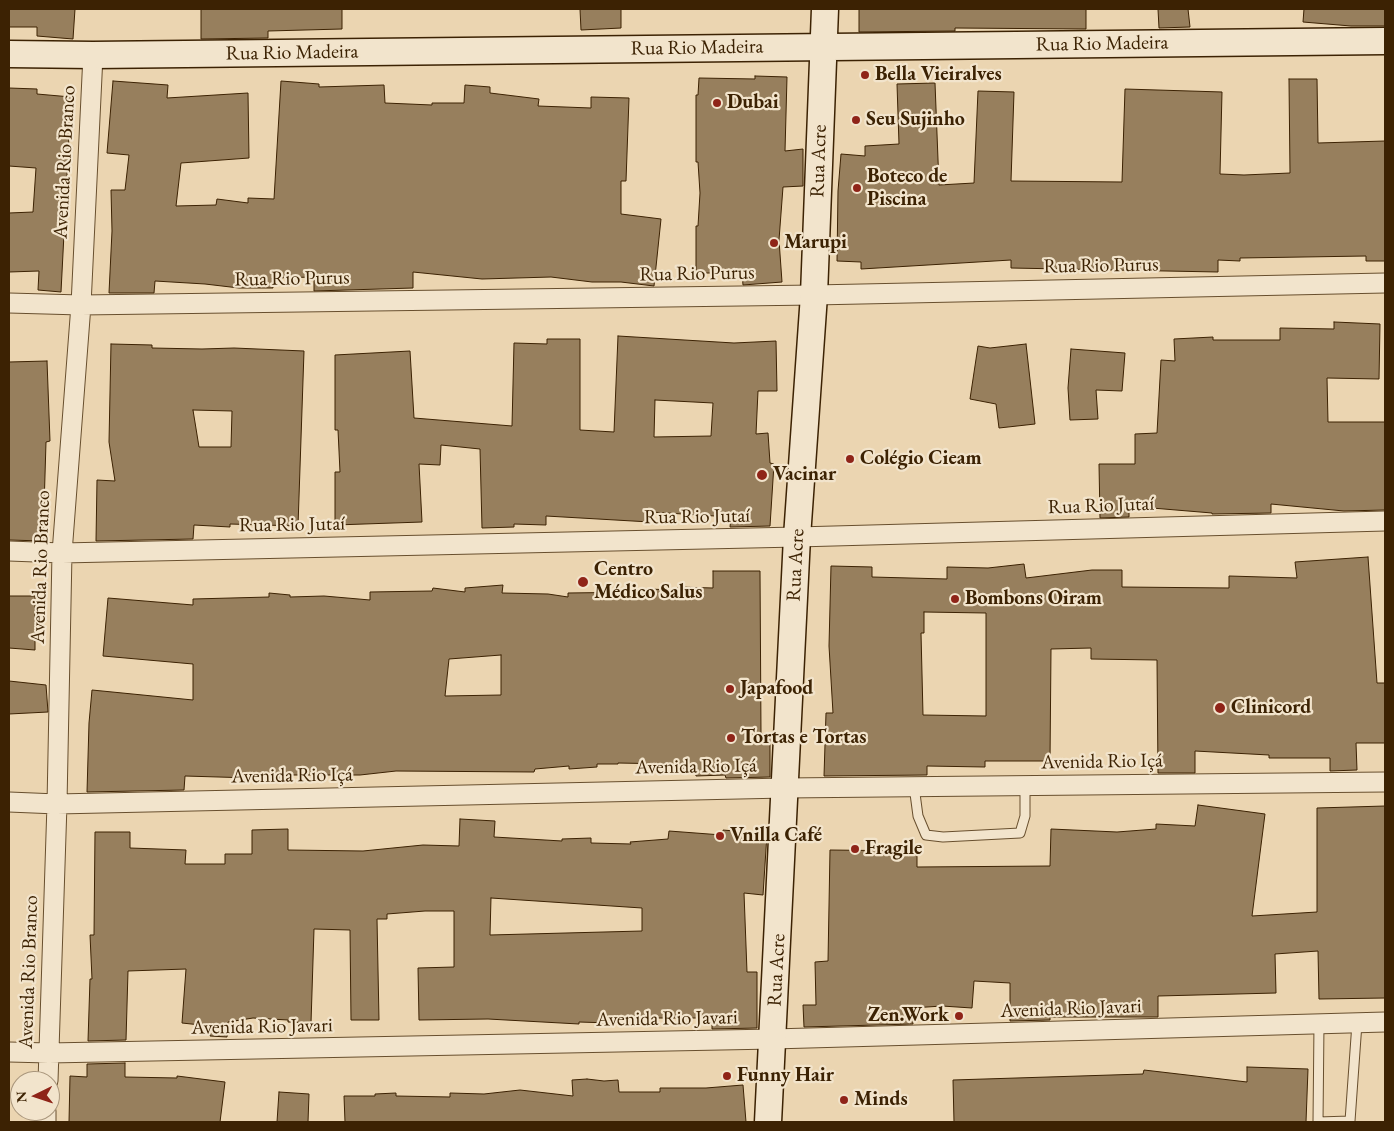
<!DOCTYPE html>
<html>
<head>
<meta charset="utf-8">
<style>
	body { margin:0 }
	#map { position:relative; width:1394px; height:1131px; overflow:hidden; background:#ebd5b1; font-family:"EB Garamond",serif }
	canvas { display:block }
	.frame { position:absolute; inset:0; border:10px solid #3c2203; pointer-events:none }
	.north { position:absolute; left:10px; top:1071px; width:50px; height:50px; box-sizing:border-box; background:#f2e4cc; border:1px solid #a9967c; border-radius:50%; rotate:266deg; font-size:14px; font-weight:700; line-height:20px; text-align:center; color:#3c2203 }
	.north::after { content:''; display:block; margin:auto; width:18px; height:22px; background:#8f2418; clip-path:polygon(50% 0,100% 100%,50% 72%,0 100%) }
</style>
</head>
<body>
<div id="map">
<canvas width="1394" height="1131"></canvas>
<div class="frame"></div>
<div class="north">N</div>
</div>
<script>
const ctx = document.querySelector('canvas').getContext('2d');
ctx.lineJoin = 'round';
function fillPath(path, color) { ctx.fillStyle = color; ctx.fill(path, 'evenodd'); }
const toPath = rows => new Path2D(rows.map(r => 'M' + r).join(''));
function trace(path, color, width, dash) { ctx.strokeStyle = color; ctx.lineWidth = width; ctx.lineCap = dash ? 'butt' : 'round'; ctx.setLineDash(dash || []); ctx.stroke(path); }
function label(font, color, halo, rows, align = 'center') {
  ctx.font = font + ' "EB Garamond",serif'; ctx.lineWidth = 4.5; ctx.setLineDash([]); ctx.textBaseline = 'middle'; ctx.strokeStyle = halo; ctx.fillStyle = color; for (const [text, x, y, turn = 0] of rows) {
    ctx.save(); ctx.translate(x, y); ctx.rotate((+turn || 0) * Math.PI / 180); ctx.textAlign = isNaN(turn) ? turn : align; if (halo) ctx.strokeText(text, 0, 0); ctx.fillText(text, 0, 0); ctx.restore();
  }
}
const building = toPath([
	[9,9,75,9,73,39,37,36,37,27,9,27,9,9],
	[201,9,342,9,342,29,268,31,268,38,201,39,201,9],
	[580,9,621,9,621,28,581,30,580,9],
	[859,9,1086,9,1086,29,955,28,955,31,859,32,859,9],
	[1158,9,1188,9,1190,27,1159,28,1158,9],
	[1304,9,1385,9,1385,26,1351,26,1303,22,1304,9],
	[755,76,787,77,785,151,803,149,803,186,783,187,779,240,782,282,743,285,742,273,696,273,696,226,698,226,700,193,698,162,696,162,696,95,698,95,699,78,755,79,755,76],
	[1289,79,1317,79,1318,143,1385,141,1385,261,1366,261,1366,256,1240,258,1240,261,1218,260,1218,272,1011,268,1011,260,861,269,861,262,837,261,838,191,841,154,865,156,865,146,899,144,897,84,935,83,939,185,974,183,978,91,1014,92,1011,181,1122,182,1125,89,1222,92,1220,174,1244,175,1290,173,1289,79],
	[113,81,168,85,167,98,248,93,249,158,181,163,176,206,216,205,217,199,248,203,248,198,274,199,281,81,319,84,319,87,384,85,385,103,432,105,432,103,464,103,465,85,490,87,490,93,539,99,538,106,591,108,591,97,629,98,626,181,621,181,621,214,661,219,654,286,621,282,592,282,551,277,482,279,413,272,413,288,314,291,314,277,272,278,273,288,239,288,205,284,155,281,154,293,109,293,112,231,111,190,125,190,129,155,107,153,113,81],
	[9,88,37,89,37,94,71,97,61,292,38,290,39,271,9,272,9,213,33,212,36,168,9,166,9,88],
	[1334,322,1380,324,1379,379,1327,378,1328,422,1385,422,1385,510,1344,511,1271,504,1271,513,1212,514,1212,513,1152,508,1129,508,1129,517,1100,518,1099,464,1135,464,1135,434,1157,433,1161,360,1175,361,1174,339,1213,337,1213,340,1280,340,1280,328,1334,329,1334,322],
	[618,336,734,343,776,341,777,391,758,391,756,434,768,433,770,463,774,464,770,526,730,527,731,517,651,512,650,522,546,516,546,525,514,524,514,527,482,528,480,449,441,445,440,465,419,464,422,522,335,525,335,472,340,472,338,430,335,430,335,355,410,351,414,418,512,426,514,343,547,344,547,339,580,339,580,430,614,432,618,336],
	[655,400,713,403,711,436,654,437,655,400],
	[111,344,152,345,152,348,202,349,234,348,304,351,298,526,230,524,230,527,194,525,193,539,96,541,97,480,115,481,109,442,111,344],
	[193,410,232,411,231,447,199,447,193,410],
	[1026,344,1035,424,999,428,996,404,970,399,978,346,990,348,1026,344],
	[1071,349,1125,353,1122,391,1096,390,1098,419,1070,420,1068,388,1071,349],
	[47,361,50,441,46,442,43,541,9,540,9,362,47,361],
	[1368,557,1377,683,1385,683,1385,743,1356,743,1357,770,1330,771,1330,758,1269,758,1269,755,1195,751,1195,773,1158,773,1157,660,1091,659,1091,648,1051,649,1050,761,985,761,985,767,927,766,927,775,824,776,826,713,833,713,829,646,831,566,872,567,872,577,947,579,947,567,988,568,1024,564,1026,578,1092,570,1122,570,1122,587,1229,588,1229,576,1297,578,1295,562,1368,557],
	[924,612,986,613,986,716,923,715,921,633,924,633,924,612],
	[713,571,760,571,761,734,770,734,770,777,726,778,725,775,696,776,695,769,670,768,671,764,618,763,618,764,597,764,597,767,569,769,569,766,535,769,534,772,396,771,360,775,287,775,286,780,252,776,252,778,185,776,184,790,87,792,89,723,92,690,193,700,193,664,103,656,108,598,193,605,193,599,269,597,269,593,290,595,290,597,324,596,370,600,370,592,432,591,433,588,465,592,465,588,503,585,502,593,548,594,568,597,568,593,646,592,646,589,678,590,678,587,713,588,713,571],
	[501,655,501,695,445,696,449,659,501,655],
	[9,596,35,596,35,650,9,648,9,596],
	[9,681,46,685,48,712,9,714,9,681],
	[1198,805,1265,814,1252,916,1317,912,1317,808,1385,806,1385,998,1319,999,1318,951,1275,954,1276,993,1158,996,1158,1017,1050,1017,1050,1020,1010,1021,1010,983,974,981,972,1008,942,1006,912,1008,913,1024,804,1027,803,1005,816,1005,815,962,828,961,830,850,917,851,917,867,1050,866,1051,829,1117,832,1156,829,1156,824,1195,826,1198,805],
	[460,819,495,821,494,837,562,841,562,839,591,838,591,843,631,844,630,842,668,839,669,831,722,835,723,830,767,834,763,895,744,893,747,972,757,972,757,1028,712,1029,712,1018,636,1018,636,1020,611,1016,611,1023,579,1022,579,1024,488,1019,419,1020,418,968,454,967,454,911,425,911,387,914,387,919,377,919,379,1020,351,1020,350,930,314,929,311,1023,288,1022,288,1020,253,1018,228,1022,227,1037,210,1036,210,1026,182,1023,186,969,128,971,126,1040,88,1041,90,979,92,979,90,935,94,935,95,832,130,832,130,848,186,850,185,864,225,864,225,854,252,854,252,830,288,829,288,850,363,851,423,845,459,846,460,819],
	[491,898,642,908,642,931,490,935,491,898],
	[125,1063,125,1077,177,1078,177,1076,225,1082,220,1122,69,1122,70,1076,87,1077,87,1064,125,1063],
	[1247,1067,1308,1069,1306,1122,954,1122,953,1080,1143,1074,1144,1070,1247,1082,1247,1067],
	[587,1079,604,1081,618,1080,619,1092,660,1092,660,1088,706,1088,743,1085,746,1122,345,1122,344,1096,375,1096,375,1094,396,1093,396,1096,450,1097,450,1093,484,1094,520,1090,573,1096,572,1080,587,1079],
	[279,1092,309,1094,308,1122,277,1122,279,1092]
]);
fillPath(building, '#977f5d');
trace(building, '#3c2203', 1);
const lane = toPath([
	[914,786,918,816,926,835,943,837,1020,833,1025,816,1025,785],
	[1319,1024,1318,1122,1350,1121,1357,1023]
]);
const street = toPath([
	[9,303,81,305,814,295,1385,283],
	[9,551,62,553,797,537,1385,521],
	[9,802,57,804,785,788,1385,782],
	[9,1052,49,1053,773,1039,1385,1022],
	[48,1081,57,804,62,553,81,305,93,55],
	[46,1122,46,1111]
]);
const secondary = toPath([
	[9,54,93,55,1385,41],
	[768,1122,797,537,814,295,825,9]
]);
trace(lane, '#684f2e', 11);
trace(street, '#684f2e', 21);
trace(secondary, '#3c2203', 29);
trace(lane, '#f2e4cc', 9);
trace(street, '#f2e4cc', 19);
trace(secondary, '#f2e4cc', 26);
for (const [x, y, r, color] of [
	[865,75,5,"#8f2418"],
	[717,103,5,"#8f2418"],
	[856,120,5,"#8f2418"],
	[857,188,5,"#8f2418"],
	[774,243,5,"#8f2418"],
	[850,459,5,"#8f2418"],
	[762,475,6,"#8f2418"],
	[583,582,6,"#8f2418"],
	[955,599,5,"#8f2418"],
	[730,689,5,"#8f2418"],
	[1220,708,6,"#8f2418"],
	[731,738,5,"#8f2418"],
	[720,836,5,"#8f2418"],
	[855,849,5,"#8f2418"],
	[959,1016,5,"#8f2418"],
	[727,1076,5,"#8f2418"],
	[844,1100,5,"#8f2418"]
]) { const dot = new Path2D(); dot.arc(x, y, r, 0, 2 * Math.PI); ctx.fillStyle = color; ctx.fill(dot); trace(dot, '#f2e4cc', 2); }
label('20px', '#3c2203', '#f2e4cc', [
	["Rua Rio Madeira",1102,44,-1],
	["Rua Rio Madeira",697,48,-1],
	["Rua Rio Madeira",292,53,-1],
	["Rua Acre",819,161,-88],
	["Avenida Rio Branco",65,162,-87],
	["Rua Rio Purus",1101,266,-1],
	["Rua Rio Purus",697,274,-1],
	["Rua Rio Purus",292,279,-1],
	["Rua Rio Jutaí",1101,506,-2],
	["Rua Rio Jutaí",697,517,-1],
	["Rua Rio Jutaí",292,525,-1],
	["Rua Acre",796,565,-87],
	["Avenida Rio Branco",41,567,-88],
	["Avenida Rio Içá",1102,762,-1],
	["Avenida Rio Içá",696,767,-1],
	["Avenida Rio Içá",292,776,-1],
	["Rua Acre",777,970,-87],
	["Avenida Rio Branco",29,972,-88],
	["Avenida Rio Javari",1071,1009,-2],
	["Avenida Rio Javari",667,1019,-1],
	["Avenida Rio Javari",262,1027,-1]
]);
label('bold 20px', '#3c2203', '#f2e4cc', [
	["Bella Vieiralves",875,75],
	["Dubai",727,103],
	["Seu Sujinho",866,120],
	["Boteco de",867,177],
	["Piscina",867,200],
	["Marupi",784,243],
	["Colégio Cieam",860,459],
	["Vacinar",773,475],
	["Centro",594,570],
	["Médico Salus",594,593],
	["Bombons Oiram",965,599],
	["Japafood",740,689],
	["Clinicord",1231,708],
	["Tortas e Tortas",741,738],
	["Vnilla Café",730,836],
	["Fragile",865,849],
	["Zen.Work",949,1016,"right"],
	["Funny Hair",737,1076],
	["Minds",854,1100]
], 'left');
</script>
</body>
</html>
